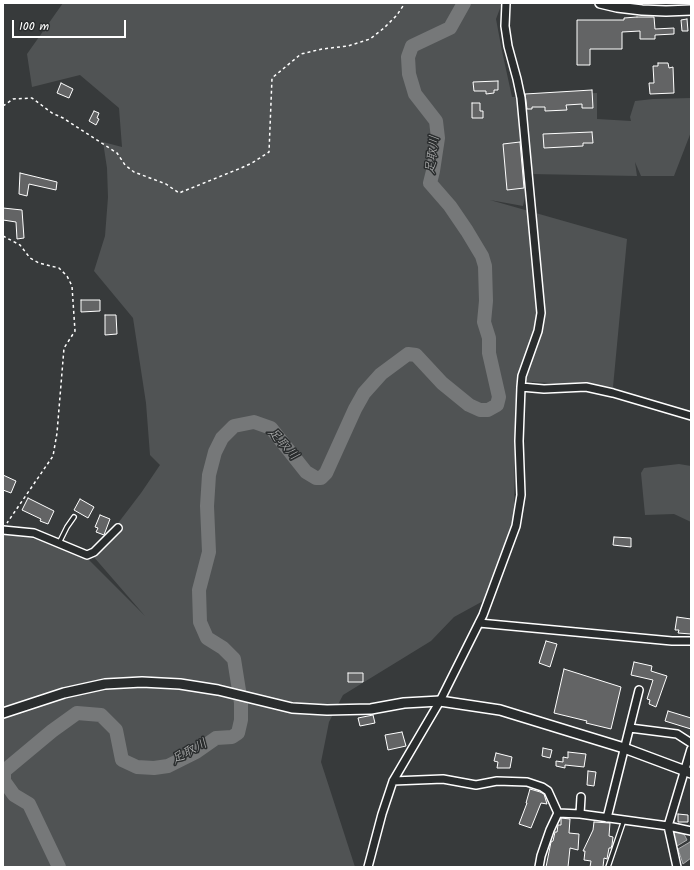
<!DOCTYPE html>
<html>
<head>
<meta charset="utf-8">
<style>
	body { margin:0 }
	#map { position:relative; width:694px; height:870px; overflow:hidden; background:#373a3b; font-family:Kalam,sans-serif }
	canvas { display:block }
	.frame { position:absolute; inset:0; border:4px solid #fff; pointer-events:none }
	.scale { position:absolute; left:12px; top:20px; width:114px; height:18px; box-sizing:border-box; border:2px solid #fff; border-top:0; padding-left:5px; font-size:12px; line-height:14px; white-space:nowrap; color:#fff; -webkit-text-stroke:3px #2a2d2e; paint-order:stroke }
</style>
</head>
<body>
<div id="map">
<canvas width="694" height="870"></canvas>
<div class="frame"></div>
<div class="scale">100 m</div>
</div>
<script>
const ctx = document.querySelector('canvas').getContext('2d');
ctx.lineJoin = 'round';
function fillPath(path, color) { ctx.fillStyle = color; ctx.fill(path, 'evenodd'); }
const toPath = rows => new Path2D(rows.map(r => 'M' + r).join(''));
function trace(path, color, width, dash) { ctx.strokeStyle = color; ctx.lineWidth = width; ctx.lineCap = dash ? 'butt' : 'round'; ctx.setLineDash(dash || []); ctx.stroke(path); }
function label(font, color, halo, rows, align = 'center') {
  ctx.font = font + ' Kalam,"Klee One",sans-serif'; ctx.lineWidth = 3; ctx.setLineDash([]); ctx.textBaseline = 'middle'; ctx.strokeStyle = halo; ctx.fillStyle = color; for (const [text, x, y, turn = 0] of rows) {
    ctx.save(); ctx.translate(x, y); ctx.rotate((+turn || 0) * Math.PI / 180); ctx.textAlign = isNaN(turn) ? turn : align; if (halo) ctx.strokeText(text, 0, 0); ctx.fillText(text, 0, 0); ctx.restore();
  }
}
fillPath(toPath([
	[63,3,502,3,496,19,502,51,512,97,597,93,597,119,631,121,630,117,635,101,653,99,691,98,691,132,674,176,641,176,635,162,637,176,530,174,523,206,490,200,627,239,613,387,518,381,515,435,514,520,485,600,454,617,431,641,343,695,329,722,321,762,355,867,3,867,3,534,38,539,87,558,145,616,93,556,141,493,160,465,150,455,146,403,133,318,94,271,105,236,108,197,107,168,103,142,122,147,119,108,80,75,32,87,27,54],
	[679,464,691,466,691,522,674,514,645,515,641,473,644,468]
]), '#505354');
const water = toPath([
	[675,832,684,834,687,840,677,846,672,833,675,832],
	[690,842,691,844,691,858,683,864,678,849,690,842]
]);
fillPath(water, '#767879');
trace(water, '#adaeaf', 1);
trace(toPath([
	[59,867,29,804,14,795,4,781,4,771,52,731,77,713,101,715,116,730,122,760,137,767,154,768,168,766,196,752,216,738,232,737,238,733,241,720,241,703,234,659,223,648,207,638,200,622,199,590,209,552,207,506,209,475,215,452,222,438,234,426,254,422,271,428,306,472,316,478,321,478,326,473,355,409,364,393,381,374,408,354,416,355,442,383,469,405,480,410,488,410,497,405,499,397,489,353,489,338,484,322,486,301,485,266,482,256,467,231,450,206,430,183,433,171,438,138,436,121,415,94,409,74,408,57,412,46,450,28,464,3]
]), '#767879', 14);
const building = toPath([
	[637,17,654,17,655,29,674,28,674,34,655,35,655,39,640,39,640,31,622,32,622,49,590,49,590,65,577,65,577,20,624,20,624,18,637,17],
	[687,19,688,31,682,31,681,20,687,19],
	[658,63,668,63,669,68,673,67,674,93,650,94,649,83,654,83,653,66,658,66,658,63],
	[498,81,498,90,494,90,494,93,486,94,486,91,474,91,473,82,498,81],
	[61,83,73,89,69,98,57,93,61,83],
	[592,90,593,108,582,108,582,104,566,105,567,110,545,111,545,107,532,107,532,109,527,109,525,94,592,90],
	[472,103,480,103,480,111,483,111,483,118,472,118,472,103],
	[94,111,99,113,97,118,99,119,96,125,89,121,94,111],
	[592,132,593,143,583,143,583,146,544,148,543,134,592,132],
	[520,142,524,188,507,190,503,144,520,142],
	[20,173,57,182,56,190,29,184,27,196,19,194,20,173],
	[3,208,22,210,24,238,17,239,16,222,3,220,3,208],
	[81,300,100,300,100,311,81,312,81,300],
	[105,315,116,315,117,334,105,335,105,315],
	[3,475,16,481,11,493,3,490,3,475],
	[28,498,54,511,48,524,40,521,41,519,22,510,28,498],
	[80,499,94,507,88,518,74,510,80,499],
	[100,515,110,519,104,535,96,532,98,528,95,527,100,515],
	[614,537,631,538,631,547,613,545,614,537],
	[677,617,691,619,691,634,678,633,679,630,675,630,677,617],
	[546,641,557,644,550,667,539,663,546,641],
	[634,662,652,666,651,671,667,676,656,707,649,704,650,700,647,699,653,680,631,675,634,662],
	[564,669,621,687,611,729,586,723,587,721,554,713,564,669],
	[348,673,363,673,363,682,348,682,348,673],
	[668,711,691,718,691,729,665,721,668,711],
	[373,715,375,723,360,726,358,718,373,715],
	[402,732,406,746,388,750,385,735,402,732],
	[543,748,552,750,550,758,542,756,543,748],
	[568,752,586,754,584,767,565,765,565,768,556,766,556,761,563,762,563,757,568,758,568,752],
	[496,753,512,757,510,768,497,768,498,762,494,761,496,753],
	[588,771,596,772,594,786,587,785,588,771],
	[530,789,540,792,544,794,547,804,541,803,531,828,519,824,527,803,526,803,530,789],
	[678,814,688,815,688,822,678,822,678,814],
	[561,818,570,819,569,833,579,834,578,850,570,848,568,867,546,867,551,842,553,841,555,832,557,832,558,825,561,825,561,818],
	[594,822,610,823,609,836,613,837,612,845,611,848,609,848,607,859,604,858,603,867,590,867,591,861,584,860,585,851,583,851,593,830,594,822]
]);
fillPath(building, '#636465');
trace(building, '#fff', 1);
const service = toPath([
	[59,543,67,527,74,517],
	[608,867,624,820]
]);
const minor = toPath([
	[521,387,544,389,586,387,613,393,691,416],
	[3,530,34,533,87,555,94,552,118,528],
	[479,623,672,641,691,641],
	[630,728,677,734,691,743],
	[393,781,443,779,476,785,497,781,527,782,542,787,548,791,558,813,550,830,541,856,539,867],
	[558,813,580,814,668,826,691,831],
	[580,814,581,797],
	[607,818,639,690],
	[368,867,382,814,393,781,440,701,483,615,516,526,521,495,519,441,521,387,522,376,538,331,541,313,521,98,517,79,508,46,505,26,506,3],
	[677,867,668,826,691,749]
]);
const tertiary = toPath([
	[600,3,617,7,642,10,666,11,691,10],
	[3,713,64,693,105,684,142,682,180,684,218,690,292,708,327,710,371,709,404,703,440,701,500,710,624,748,691,773]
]);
trace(service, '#fff', 6);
trace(minor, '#fff', 10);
trace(tertiary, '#fff', 12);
trace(toPath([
	[3,106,13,99,32,98,52,113,63,118,117,153,125,165,134,172,166,184,179,193,241,168,252,163,269,152,272,78,301,54,322,49,348,46,370,39,384,28,397,15,405,3],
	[3,236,20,245,30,258,39,263,59,268,67,276,72,286,75,331,64,348,57,433,53,456,7,523]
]), '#fff', 1.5, [3, 3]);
trace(service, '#2a2d2e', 3.5);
trace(minor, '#2a2d2e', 7);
trace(tertiary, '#2a2d2e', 9);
label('italic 13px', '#b4b5b5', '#2a2d2e', [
	["足取川",434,155,-83],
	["足取川",282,445,48],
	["足取川",190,753,-29]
]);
</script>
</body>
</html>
